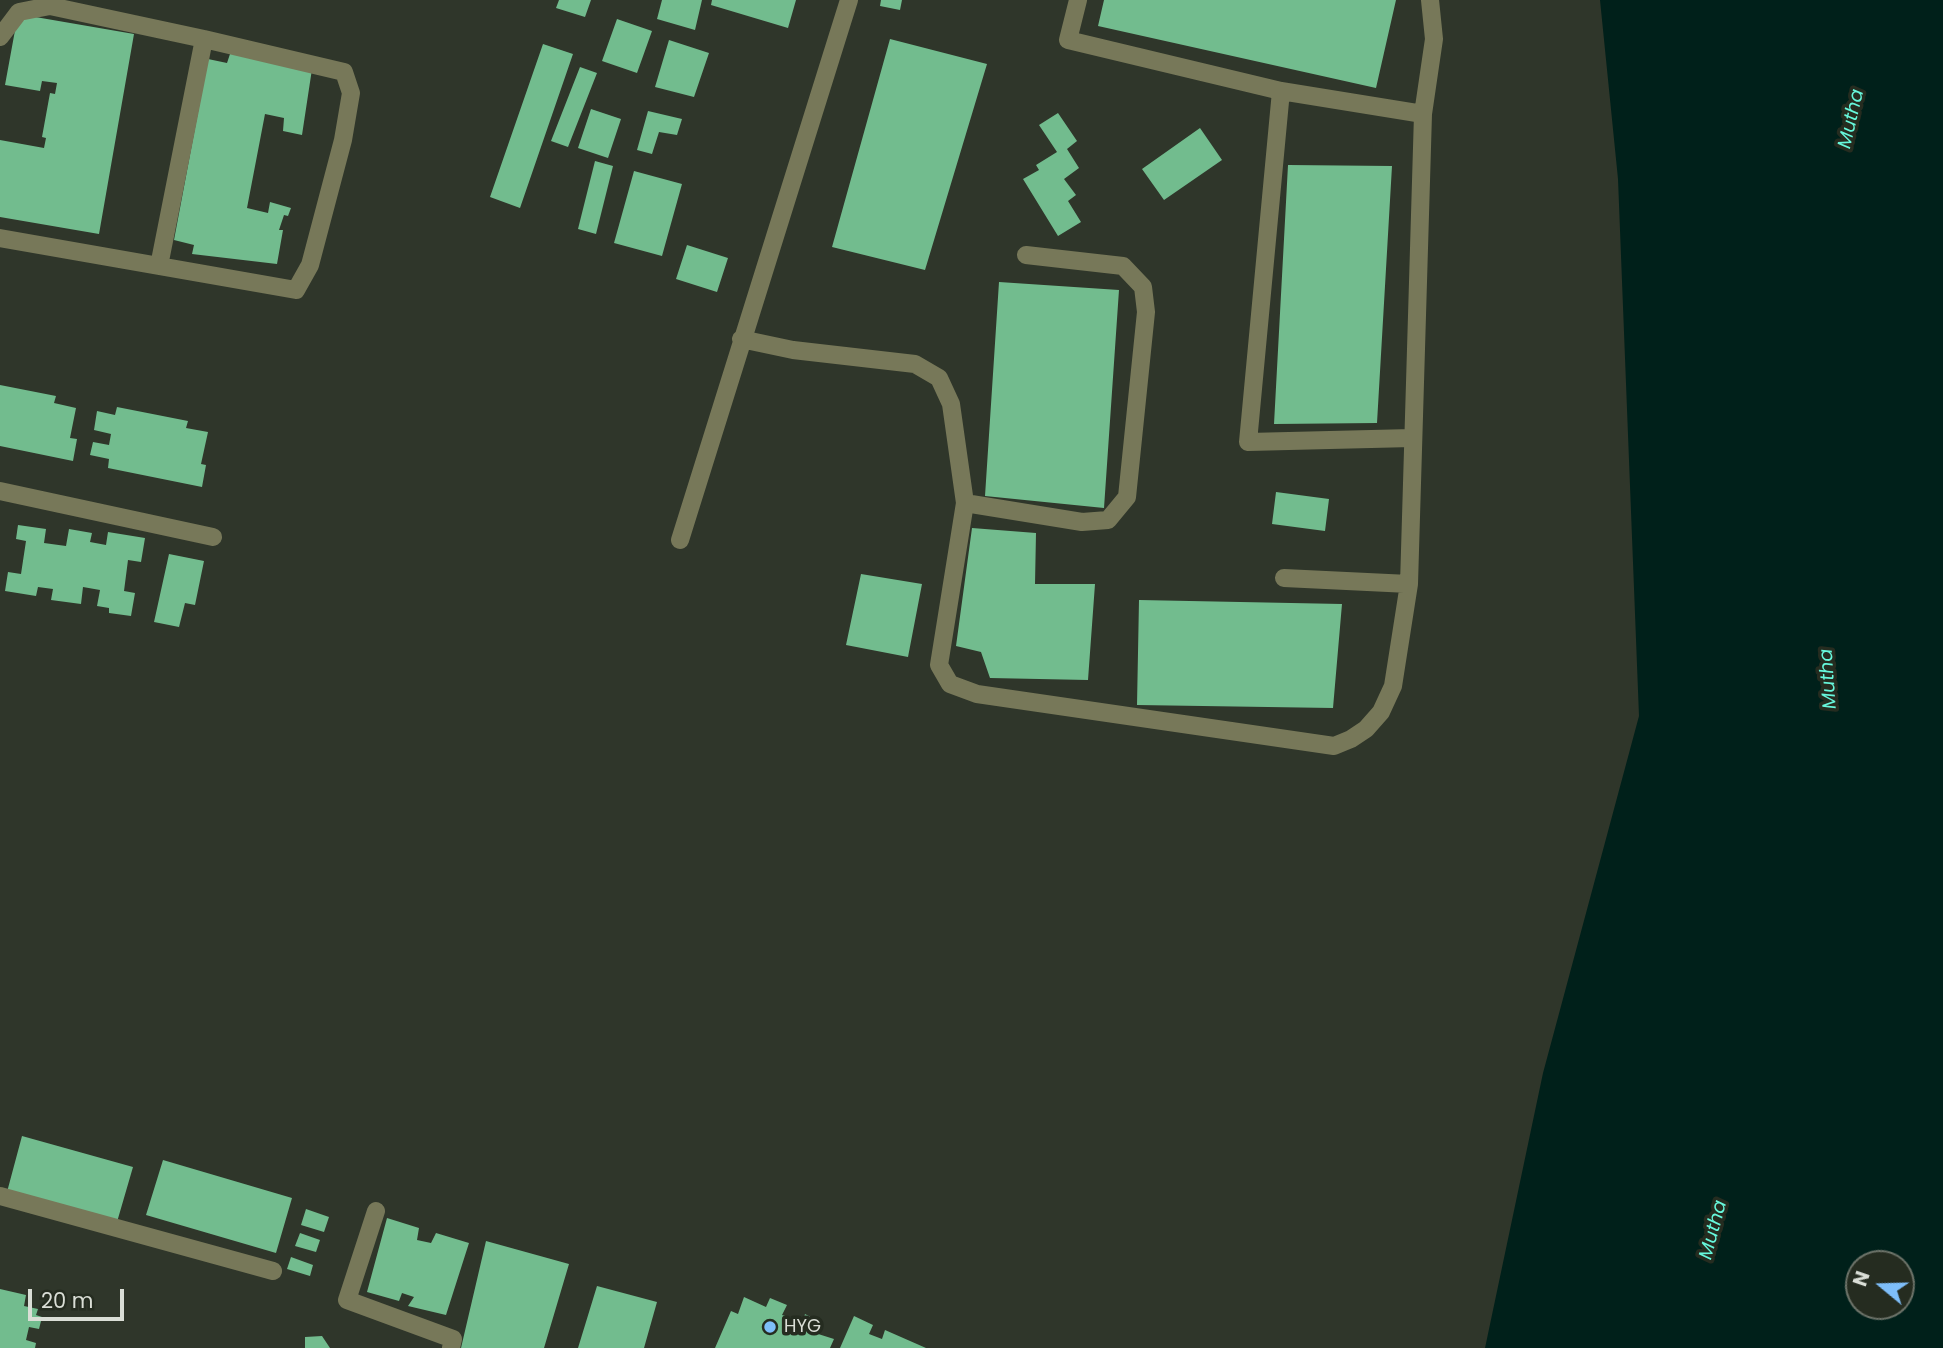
<!DOCTYPE html>
<html>
<head>
<meta charset="utf-8">
<style>
	body { margin:0 }
	#map { position:relative; width:1943px; height:1348px; overflow:hidden; background:#2f362a; font-family:Poppins,sans-serif }
	canvas { display:block }
	.north { position:absolute; left:1845px; top:1250px; width:70px; height:70px; box-sizing:border-box; background:#252c20; border:2px solid #6d7369; border-radius:50%; rotate:289deg; font-size:19px; font-weight:700; line-height:28px; text-align:center; color:#daded6 }
	.north::after { content:''; display:block; margin:auto; width:24px; height:32px; background:#7ebef9; clip-path:polygon(50% 0,100% 100%,50% 72%,0 100%) }
	.scale { position:absolute; left:28px; top:1289px; width:96px; height:32px; box-sizing:border-box; border:4px solid #daded6; border-top:0; padding-left:9px; font-size:21px; line-height:24px; white-space:nowrap; color:#daded6; -webkit-text-stroke:5px #252c20; paint-order:stroke }
</style>
</head>
<body>
<div id="map">
<canvas width="1943" height="1348"></canvas>
<div class="north">N</div>
<div class="scale">20 m</div>
</div>
<script>
const ctx = document.querySelector('canvas').getContext('2d');
ctx.lineJoin = 'round';
function fillPath(path, color) { ctx.fillStyle = color; ctx.fill(path, 'evenodd'); }
const toPath = rows => new Path2D(rows.map(r => 'M' + r).join(''));
function trace(path, color, width, dash) { ctx.strokeStyle = color; ctx.lineWidth = width; ctx.lineCap = dash ? 'butt' : 'round'; ctx.setLineDash(dash || []); ctx.stroke(path); }
function label(font, color, halo, rows, align = 'center') {
  ctx.font = font + ' Poppins,sans-serif'; ctx.lineWidth = 7; ctx.setLineDash([]); ctx.textBaseline = 'middle'; ctx.strokeStyle = halo; ctx.fillStyle = color; for (const [text, x, y, turn = 0] of rows) {
    ctx.save(); ctx.translate(x, y); ctx.rotate((+turn || 0) * Math.PI / 180); ctx.textAlign = isNaN(turn) ? turn : align; if (halo) ctx.strokeText(text, 0, 0); ctx.fillText(text, 0, 0); ctx.restore();
  }
}
fillPath(toPath([
	[1600,0,1943,0,1943,1348,1485,1348,1543,1073,1639,716,1618,179],
	[1901,1264,1901,1306,1859,1306,1859,1264]
]), '#00201a');
fillPath(toPath([
	[559,0,591,0,585,17,556,8],
	[662,0,702,0,695,30,657,19],
	[712,0,796,0,788,28,711,5],
	[881,0,902,0,900,10,880,6],
	[1104,0,1396,0,1376,88,1098,26],
	[18,14,134,34,99,234,0,217,0,140,44,148,46,138,42,137,50,93,55,94,57,83,42,81,40,91,5,85],
	[617,19,652,31,637,73,602,61],
	[890,39,987,64,925,270,832,247],
	[669,40,709,53,694,97,655,87],
	[543,44,573,54,520,208,490,197],
	[231,51,312,69,302,135,283,131,284,118,265,114,247,208,268,213,270,202,291,208,288,216,284,215,279,230,283,230,277,264,192,254,194,245,174,240,208,59,227,63],
	[580,67,597,73,568,147,551,141],
	[591,109,621,119,608,158,578,148],
	[648,111,682,119,677,135,659,132,652,154,637,150],
	[1058,113,1077,141,1067,149,1079,168,1064,179,1076,195,1068,201,1081,222,1058,236,1023,179,1039,170,1036,165,1057,152,1039,125],
	[1200,128,1222,160,1164,200,1142,169],
	[595,161,613,166,596,234,578,229],
	[1288,165,1392,166,1377,423,1274,424],
	[634,171,682,184,662,256,614,243],
	[687,245,728,258,717,292,676,279],
	[999,282,1119,290,1104,508,985,496],
	[0,385,56,396,54,403,76,408,70,438,77,439,73,461,0,446],
	[117,407,188,421,186,428,208,432,201,464,206,465,202,487,108,468,109,459,90,455,93,442,109,445,111,434,94,430,97,411,115,415],
	[1276,492,1329,499,1325,531,1272,524],
	[18,525,46,529,44,543,66,546,69,529,92,533,90,542,106,545,108,532,145,538,141,562,128,560,124,591,135,593,131,616,109,613,109,608,97,606,100,590,83,587,81,604,51,600,53,589,38,587,36,596,5,591,8,572,21,574,26,541,16,539],
	[972,528,1036,533,1035,584,1095,584,1088,680,990,678,981,652,956,646],
	[169,554,204,561,195,605,185,603,179,627,154,622],
	[861,574,922,584,908,657,846,645],
	[1139,600,1342,604,1333,708,1137,705],
	[22,1136,133,1167,117,1222,7,1192],
	[163,1160,292,1198,276,1253,146,1215],
	[306,1209,329,1217,324,1232,301,1225],
	[387,1218,419,1228,417,1240,431,1243,436,1233,469,1243,446,1315,408,1306,414,1297,402,1293,399,1301,367,1292],
	[300,1233,320,1240,316,1252,295,1246],
	[486,1241,569,1264,544,1348,461,1348],
	[291,1257,313,1265,310,1276,287,1269],
	[597,1286,657,1302,644,1348,578,1348],
	[0,1289,26,1295,24,1306,38,1309,36,1315,42,1317,39,1329,29,1327,26,1340,36,1343,35,1348,0,1348],
	[744,1297,766,1307,770,1298,787,1305,782,1315,803,1321,805,1314,818,1321,815,1333,834,1339,830,1348,715,1348,731,1311,738,1314],
	[854,1316,873,1325,869,1334,882,1339,885,1330,926,1348,840,1348],
	[322,1336,330,1348,305,1348,305,1337]
]), '#72bc8e');
trace(toPath([
	[1078,0,1068,40,1281,91,1423,114],
	[0,37,19,12,50,6,204,39],
	[1281,91,1248,442,1412,438],
	[0,238,296,290,310,265,343,140,351,93,344,72,204,39,159,266],
	[741,339,793,350,915,364,939,378,951,404,965,503,939,665,950,684,977,694,1334,746,1351,739,1366,729,1381,712,1393,686,1409,584,1423,114,1434,39,1430,0],
	[0,491,213,537],
	[965,503,1082,522,1108,520,1127,497,1146,312,1143,287,1123,266,1026,255],
	[680,540,849,0],
	[1284,578,1409,584],
	[0,1196,273,1271],
	[376,1211,347,1300,453,1339,451,1348]
]), '#777859', 18);
for (const [x, y, r, color] of [
	[770,1327,7,"#7ebef9"]
]) { const dot = new Path2D(); dot.arc(x, y, r, 0, 2 * Math.PI); ctx.fillStyle = color; ctx.fill(dot); trace(dot, '#252c20', 2.5); }
label('18px', '#daded6', '#252c20', [
	["HYG",784,1327]
], 'left');
label('italic 19px', '#66f7db', '#252c20', [
	["Mutha",1852,119,-77],
	["Mutha",1829,679,-94],
	["Mutha",1714,1230,-75]
]);
</script>
</body>
</html>
